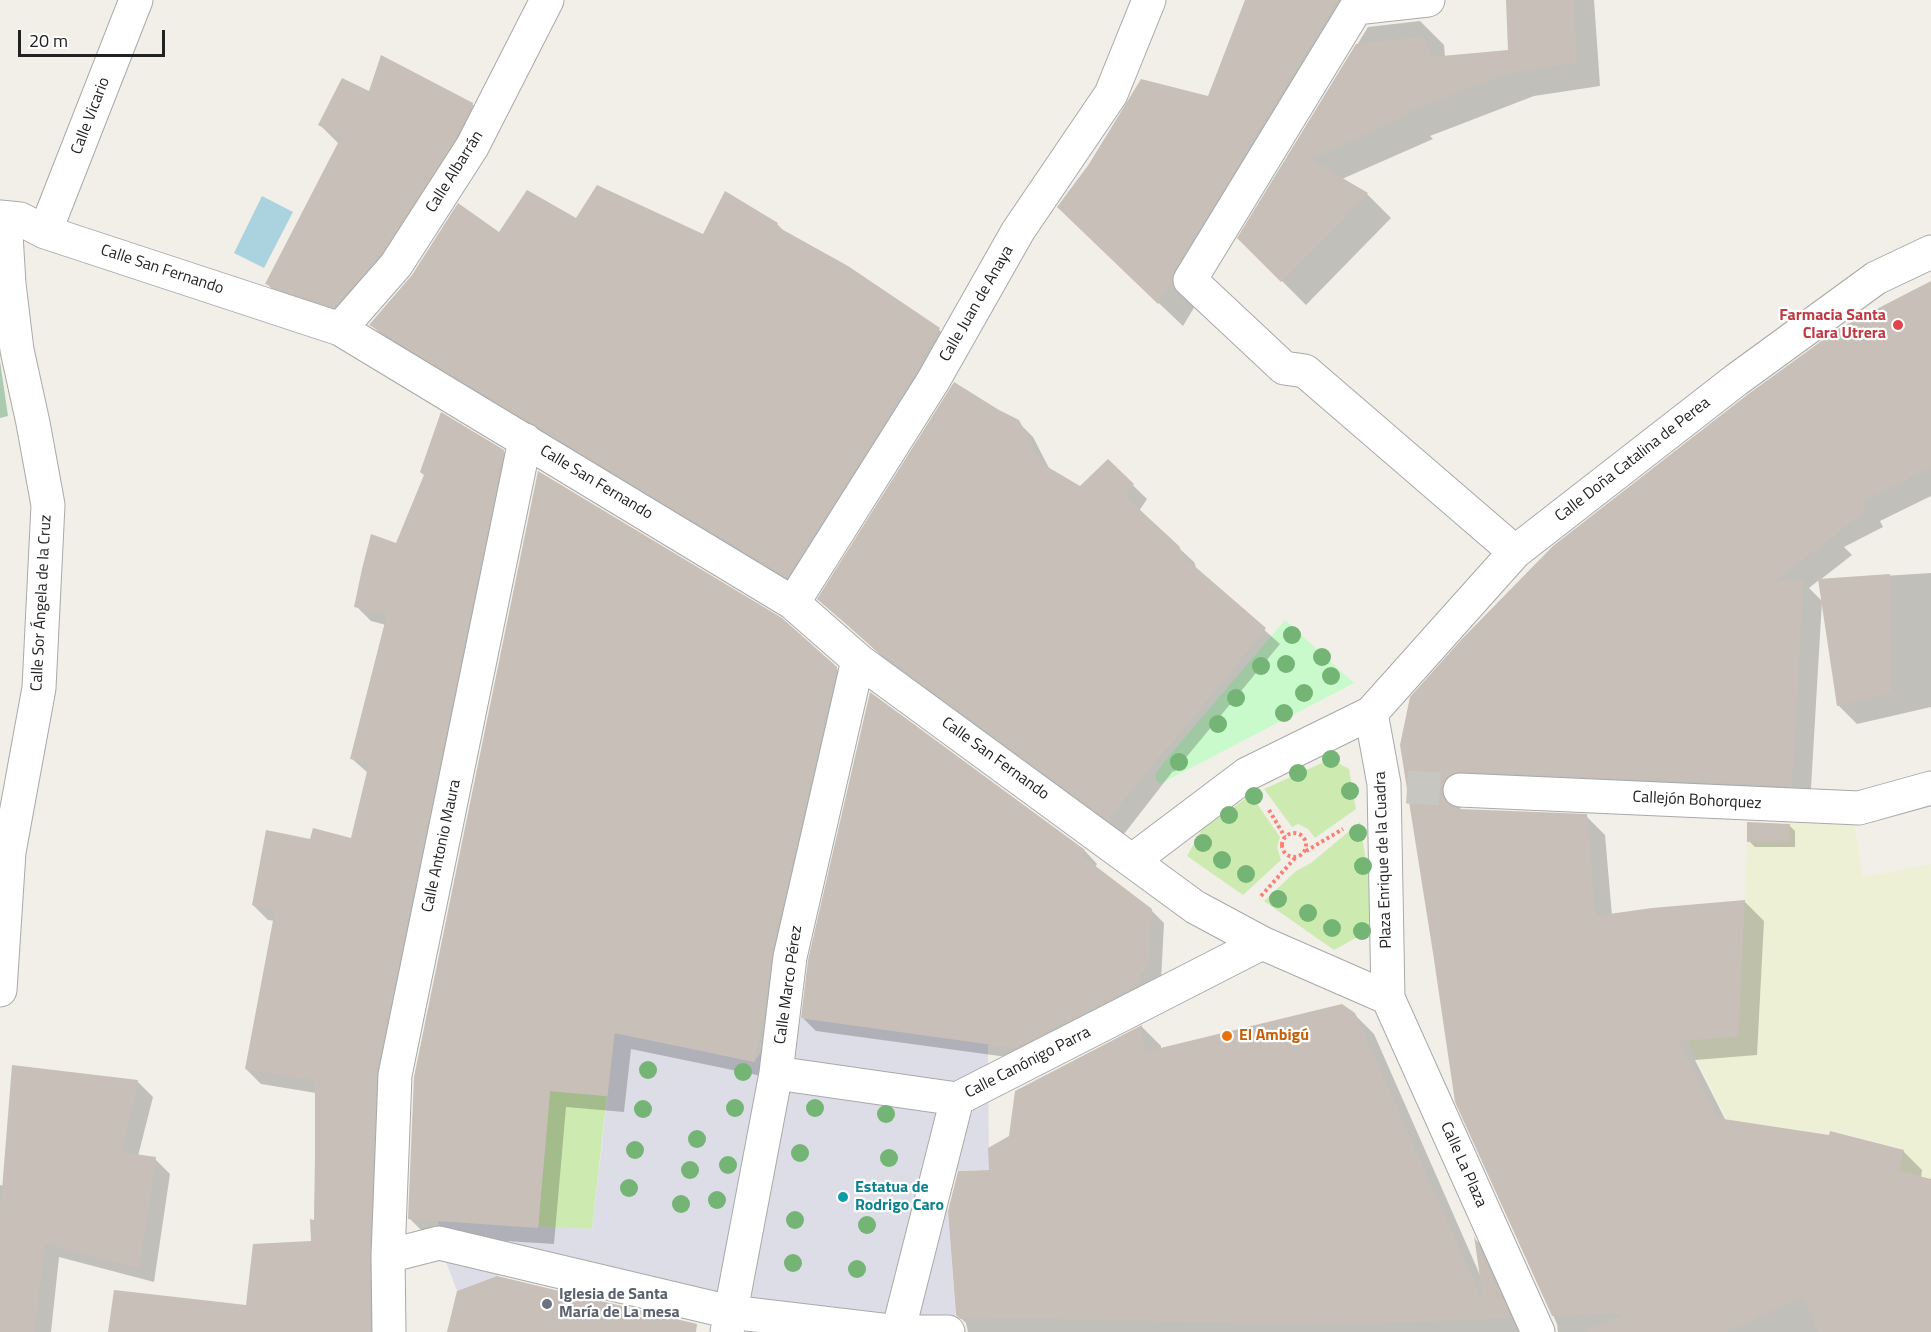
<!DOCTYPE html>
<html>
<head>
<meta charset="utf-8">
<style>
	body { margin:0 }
	#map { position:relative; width:1931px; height:1332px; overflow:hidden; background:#f2efe9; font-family:"Titillium Web",sans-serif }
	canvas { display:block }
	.scale { position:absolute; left:18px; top:30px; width:147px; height:27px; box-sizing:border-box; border:3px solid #222; border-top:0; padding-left:8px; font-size:18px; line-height:21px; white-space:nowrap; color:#222; -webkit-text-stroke:4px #fff; paint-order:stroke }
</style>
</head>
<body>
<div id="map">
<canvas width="1931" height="1332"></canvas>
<div class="scale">20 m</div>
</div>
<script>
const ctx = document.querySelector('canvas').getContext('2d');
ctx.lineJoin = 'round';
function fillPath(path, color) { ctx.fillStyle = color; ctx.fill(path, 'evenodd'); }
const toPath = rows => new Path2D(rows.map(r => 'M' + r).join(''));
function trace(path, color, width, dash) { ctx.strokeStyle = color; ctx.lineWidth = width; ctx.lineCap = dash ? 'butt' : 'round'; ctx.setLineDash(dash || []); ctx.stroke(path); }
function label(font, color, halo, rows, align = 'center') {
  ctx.font = font + ' "Titillium Web",sans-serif'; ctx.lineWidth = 4.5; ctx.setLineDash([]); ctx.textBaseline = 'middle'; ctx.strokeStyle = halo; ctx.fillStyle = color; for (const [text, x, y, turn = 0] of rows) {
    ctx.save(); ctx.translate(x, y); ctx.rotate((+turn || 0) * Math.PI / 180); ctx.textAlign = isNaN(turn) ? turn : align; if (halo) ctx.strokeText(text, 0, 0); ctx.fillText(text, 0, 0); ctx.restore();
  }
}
fillPath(toPath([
	[1790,815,1854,820,1863,877,1931,864,1931,1179,1899,1171,1903,1149,1831,1131,1829,1135,1727,1120,1688,1043,1687,1040,1738,1036,1747,842,1789,841]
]), '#eef0d5');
fillPath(toPath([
	[1331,759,1349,769,1356,809,1315,838,1308,829,1298,824,1292,827,1264,789],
	[1251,795,1280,837,1277,847,1281,860,1243,895,1187,856,1203,828],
	[1360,822,1376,927,1334,950,1264,901,1296,871,1311,863],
	[550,1091,607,1096,592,1229,538,1228]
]), '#cdebb0');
fillPath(toPath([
	[0,361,8,416,0,418]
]), '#aacbaf');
fillPath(toPath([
	[1285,620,1354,683,1160,784,1156,780,1156,774,1163,763]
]), '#c8facc');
fillPath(toPath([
	[800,1018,988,1044,989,1170,945,1171,956,1319,931,1332,726,1332,690,1316,513,1270,457,1291,439,1243,438,1221,592,1229,615,1031,754,1062,782,1022]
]), '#dddde8');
fillPath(toPath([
	[262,196,293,212,264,268,234,253]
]), '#aad3df');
fillPath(toPath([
	[1247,0,1441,0,1371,16,1198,295,1195,306,1183,326,1083,231,1209,97],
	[1508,0,1594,0,1600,86,1534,96,1430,136,1433,139,1342,179,1367,194,1391,218,1306,305,1239,238,1368,27,1420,21,1444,45,1445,57,1510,52],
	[382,58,472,104,491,123,354,325,286,303,267,284,339,144,320,125,370,93],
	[577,220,704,236,777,224,787,234,939,330,961,351,809,598,392,346,371,324,499,235],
	[1931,282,1931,496,1880,521,1883,527,1844,547,1852,555,1820,580,1931,573,1931,707,1857,724,1838,705,1819,580,1809,588,1822,601,1810,805,1463,800,1460,810,1586,816,1605,835,1612,916,1745,902,1764,921,1757,1055,1695,1060,1726,1121,1903,1151,1922,1170,1921,1178,1931,1180,1931,1332,1558,1332,1557,1324,1457,1101,1401,745],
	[1018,422,1033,437,1050,470,1080,487,1108,461,1147,499,1139,511,1194,562,1197,570,1280,644,1174,772,1173,771,1124,834,886,660,819,599],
	[503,451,518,466,391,1087,384,1332,110,1332,247,1307,313,1242,316,1222,316,1093,261,1084,246,1069,275,921,268,920,253,905,311,841,352,839,368,773,351,758,386,625,371,621,356,606,397,545],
	[836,668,853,685,771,1078,631,1049,624,1112,566,1107,554,1244,427,1236,410,1219],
	[871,695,1085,851,1097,864,1095,867,1151,910,1164,923,1161,981,1029,1060,816,1031,803,1018],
	[1789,825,1795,831,1795,847,1755,847,1749,841],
	[1354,1014,1374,1034,1480,1275,1476,1240,1493,1257,1527,1332,968,1332,966,1323,957,1315,991,1171,1010,1137,1142,1027,1161,1046,1161,1049],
	[14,1066,138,1082,153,1097,138,1156,155,1159,170,1174,154,1282,59,1257,51,1332,0,1332,0,1185,4,1186]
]), '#0003');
fillPath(toPath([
	[1245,0,1338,0,1174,270,1172,281,1158,304,1057,207,1089,164,1141,79,1208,96],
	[1506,0,1573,0,1577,62,1509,73,1407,112,1411,114,1310,159,1368,193,1281,282,1237,238,1356,44,1424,37,1431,57,1508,50],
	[381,55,473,103,456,138,381,254,334,307,265,284,341,137,318,125,342,78,369,91],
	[597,185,703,234,725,191,778,223,776,226,848,266,940,328,920,362,922,363,917,371,787,577,369,325,412,275,458,203,499,232,527,190,576,218],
	[1931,281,1931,467,1862,501,1866,510,1775,581,1803,580,1792,786,1461,771,1452,773,1445,779,1441,790,1443,798,1449,805,1459,809,1587,814,1595,916,1652,908,1745,900,1738,1037,1678,1041,1717,1118,1829,1135,1830,1131,1904,1150,1899,1171,1931,1179,1931,1332,1818,1332,1803,1296,1726,1332,1584,1332,1627,1313,1552,1316,1455,1102,1433,953,1400,745,1410,697,1460,641,1553,546,1747,395,1838,329],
	[954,382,999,410,1019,420,1041,463,1080,486,1108,459,1134,484,1125,496,1179,546,1184,557,1266,628,1159,758,1158,757,1108,820,870,645,817,599],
	[441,412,504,450,377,1071,369,1255,370,1332,108,1332,114,1290,246,1305,253,1244,311,1241,310,1219,314,1220,315,1156,315,1080,245,1069,275,910,252,905,266,830,310,839,313,828,351,838,369,763,350,759,387,614,354,607,362,569,371,534,396,543,424,475,420,472],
	[538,471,782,618,837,667,772,953,764,1013,754,1062,614,1033,607,1096,550,1091,538,1228,408,1219,414,1077],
	[1890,574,1891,693,1837,706,1818,579],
	[870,692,1085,850,1081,855,1152,909,1148,968,1140,974,1140,984,1015,1048,801,1018,808,960],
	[1747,822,1790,824,1789,841,1747,842],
	[1342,1004,1355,1013,1484,1305,1474,1236,1511,1318,1331,1325,1023,1318,960,1319,956,1315,948,1211,958,1171,989,1170,988,1148,1009,1136,1015,1091,1142,1025,1144,1052],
	[12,1065,138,1080,121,1152,156,1157,139,1268,45,1243,34,1332,0,1332,0,1215],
	[497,1276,697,1324,696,1332,447,1332,457,1291]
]), '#c7bfb8');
trace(toPath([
	[1407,787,1460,790]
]), '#c8c6c1', 33, [33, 16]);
const minor = toPath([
	[1428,0,1356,8,1190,280,1284,368,1305,371,1515,552],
	[0,217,20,219,45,232,340,329,793,603,858,660,1195,907,1262,943,1388,998],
	[45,232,136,0],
	[340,329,396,265,472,147,547,0],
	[793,603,933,381,1018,231,1111,94,1149,0],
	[1371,713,1384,784,1388,998,1538,1332],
	[1460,790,1859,808,1931,788],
	[1133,860,1247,774,1371,713,1515,552,1736,380,1876,278,1931,252],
	[0,990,9,852,39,688,48,505,33,423,17,350,9,284,5,218],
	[776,1073,957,1099,1262,943],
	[388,1256,439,1243,730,1312,898,1332,948,1332],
	[389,1332,388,1256,395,1075,525,440],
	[727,1332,776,1073,790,957,858,660],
	[898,1332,957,1099]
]);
trace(minor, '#a9a9a9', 35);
trace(toPath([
	[1269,810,1285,837],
	'1282 845a12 12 0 1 1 24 0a12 12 0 1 1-24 0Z',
	[1306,851,1343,829],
	[1261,896,1295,858]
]), '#fa8072', 4, [3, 3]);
trace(minor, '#fff', 33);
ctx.fillStyle = '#74b475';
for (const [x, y] of [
	[1292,635],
	[1322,657],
	[1286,664],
	[1261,666],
	[1331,676],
	[1304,693],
	[1236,698],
	[1284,713],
	[1218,724],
	[1331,759],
	[1179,762],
	[1298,773],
	[1350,791],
	[1254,796],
	[1229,815],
	[1358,833],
	[1203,843],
	[1222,860],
	[1363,866],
	[1246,874],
	[1278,899],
	[1308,913],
	[1332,928],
	[1362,931],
	[648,1070],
	[743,1072],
	[735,1108],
	[815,1108],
	[643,1109],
	[886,1114],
	[697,1139],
	[635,1150],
	[800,1153],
	[889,1158],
	[728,1165],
	[690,1170],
	[629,1188],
	[717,1200],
	[681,1204],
	[795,1220],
	[867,1225],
	[793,1263],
	[857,1269]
]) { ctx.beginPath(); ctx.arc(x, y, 9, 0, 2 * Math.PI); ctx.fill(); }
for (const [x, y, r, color] of [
	[1898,325,6,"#e0444e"],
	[1227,1036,6,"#e8710a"],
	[843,1197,6,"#0f9aa8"],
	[547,1304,6,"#6b7280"]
]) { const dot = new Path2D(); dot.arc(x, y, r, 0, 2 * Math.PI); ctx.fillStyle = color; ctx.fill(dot); trace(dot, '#fff', 2); }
label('16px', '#222', '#fff', [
	["Calle Vicario",91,116,-69],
	["Calle Albarrán",455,172,-58],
	["Calle San Fernando",162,270,18],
	["Calle Juan de Anaya",977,304,-60],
	["Calle Doña Catalina de Perea",1633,460,-38],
	["Calle San Fernando",596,483,31],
	["Calle Sor Ángela de la Cruz",42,603,-87],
	["Calle San Fernando",995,759,36],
	["Callejón Bohorquez",1697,801,3],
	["Calle Antonio Maura",442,846,-78],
	["Plaza Enrique de la Cuadra",1384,860,-92],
	["Calle Marco Pérez",789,985,-82],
	["Calle Canónigo Parra",1028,1063,-27],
	["Calle La Plaza",1463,1165,66]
]);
label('bold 16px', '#be3a42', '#fff', [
	["Farmacia Santa",1886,316],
	["Clara Utrera",1886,334]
], 'right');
label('bold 16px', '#c56008', '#fff', [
	["El Ambigú",1239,1036]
], 'left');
label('bold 16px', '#0d838f', '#fff', [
	["Estatua de",855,1188],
	["Rodrigo Caro",855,1206]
], 'left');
label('bold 16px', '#5b616d', '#fff', [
	["Iglesia de Santa",559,1295],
	["María de La mesa",559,1313]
], 'left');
</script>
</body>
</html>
